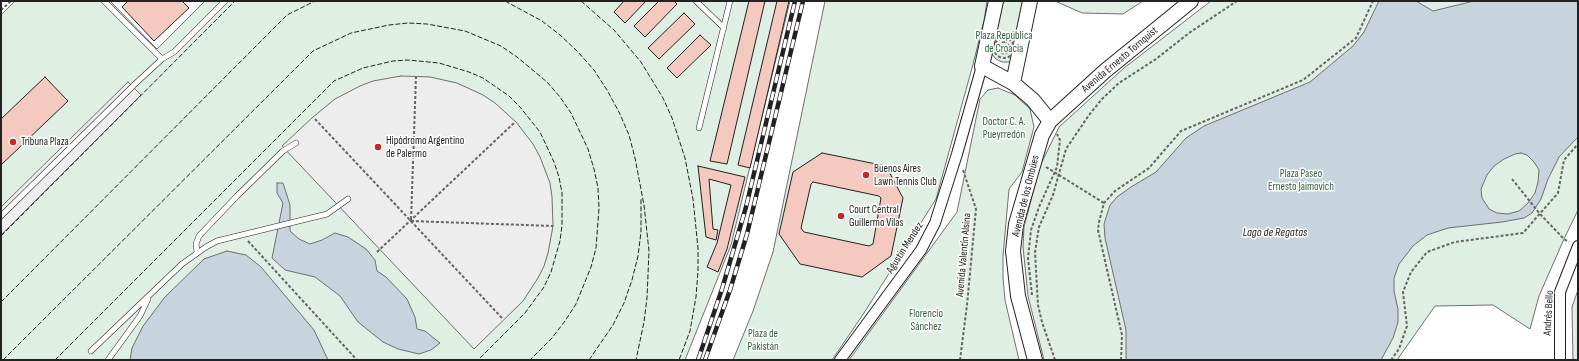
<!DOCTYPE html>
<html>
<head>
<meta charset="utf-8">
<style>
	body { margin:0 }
	#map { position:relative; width:1579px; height:361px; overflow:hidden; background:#fff; font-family:"Sofia Sans Condensed",sans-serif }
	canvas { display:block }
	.frame { position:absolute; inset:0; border:2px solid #222; pointer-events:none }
</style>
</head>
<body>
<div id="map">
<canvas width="1579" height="361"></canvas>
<div class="frame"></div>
</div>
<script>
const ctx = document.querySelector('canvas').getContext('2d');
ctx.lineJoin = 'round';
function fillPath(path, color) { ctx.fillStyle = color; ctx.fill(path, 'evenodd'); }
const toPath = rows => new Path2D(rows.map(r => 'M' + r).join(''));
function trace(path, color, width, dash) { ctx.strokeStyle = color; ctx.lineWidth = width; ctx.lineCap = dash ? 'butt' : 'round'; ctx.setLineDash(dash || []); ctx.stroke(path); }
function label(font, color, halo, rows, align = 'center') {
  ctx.font = font + ' "Sofia Sans Condensed",sans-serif'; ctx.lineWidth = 3; ctx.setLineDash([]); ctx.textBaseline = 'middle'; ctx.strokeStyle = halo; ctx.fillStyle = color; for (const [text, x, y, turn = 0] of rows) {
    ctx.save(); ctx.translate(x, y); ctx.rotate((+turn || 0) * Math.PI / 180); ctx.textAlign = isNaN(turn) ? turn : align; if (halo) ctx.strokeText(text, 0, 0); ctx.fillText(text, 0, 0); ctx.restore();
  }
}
const green = toPath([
	[15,1,110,1,157,49,205,1,790,1,731,245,685,360,1,360,1,15,15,1],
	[825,1,987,1,984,21,972,68,936,199,864,313,832,360,733,360,753,311,773,252,825,1],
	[1000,1,1024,1,1014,57,1010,62,1002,62,996,59,991,53,1000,1],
	[1055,1,1143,1,1123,14,1082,13,1055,1],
	[1211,1,1578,1,1578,210,1564,239,1539,296,1530,329,1493,305,1435,306,1397,360,1044,360,1028,296,1023,247,1024,227,1040,166,1059,127,1124,68,1211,1],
	[998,88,1015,95,1030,109,1034,127,1022,172,1009,189,1003,256,1003,278,1005,300,1019,360,849,360,957,212,980,99,988,90,998,88],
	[1578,290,1578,360,1573,360,1572,307,1578,290]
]);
fillPath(green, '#e0efe3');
trace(green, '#6f6f6f', 1);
const parking = toPath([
	[401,76,430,77,457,83,483,95,495,103,516,122,533,144,540,157,550,183,552,197,553,226,548,253,544,266,538,278,523,301,474,349,282,146,313,117,335,99,360,86,373,81,401,76],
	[128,82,141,95,1,235,1,207,128,82]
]);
fillPath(parking, '#ededed');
trace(parking, '#6f6f6f', 1);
const water = toPath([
	[1379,1,1416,1,1433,11,1474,1,1578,1,1578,137,1559,157,1548,179,1541,199,1532,213,1524,218,1502,222,1448,228,1427,235,1413,246,1399,264,1394,278,1394,291,1398,309,1398,322,1393,338,1381,360,1126,360,1126,330,1105,238,1104,224,1110,205,1117,197,1131,187,1156,172,1186,138,1204,126,1310,82,1353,46,1364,32,1379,1],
	[1521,153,1527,155,1534,162,1539,170,1538,182,1535,193,1528,203,1519,211,1508,214,1497,213,1489,209,1482,198,1481,189,1487,175,1494,166,1504,159,1515,154,1521,153],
	[277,183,283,183,290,205,290,231,299,239,310,244,322,240,335,233,348,237,366,249,375,260,377,271,386,277,407,299,415,317,417,329,425,331,440,343,431,350,419,354,398,349,383,342,358,322,340,296,315,277,285,270,272,258,283,203,277,193,277,183],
	[227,251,246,255,261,267,314,330,328,360,130,360,132,348,143,326,165,297,204,259,227,251]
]);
fillPath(water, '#c7d3dd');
trace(water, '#6f6f6f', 1);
const building = toPath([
	[128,1,182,1,189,8,154,41,122,7,128,1],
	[624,1,646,1,625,23,614,12,624,1],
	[659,1,674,1,677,4,645,37,634,26,659,1],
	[749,1,765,1,727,164,710,161,749,1],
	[777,1,789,1,750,168,738,165,777,1],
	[684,13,695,24,659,59,648,48,684,13],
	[700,35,711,45,677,78,667,68,700,35],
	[45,77,68,101,1,165,1,119,45,77],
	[822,153,886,166,903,198,891,256,862,277,800,264,779,234,793,172,822,153],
	[813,182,879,196,881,198,873,244,869,246,804,232,801,228,811,184,813,182],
	[698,166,745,177,727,249,718,272,707,267,717,243,731,185,709,179,713,229,718,230,716,240,706,237,698,166]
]);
fillPath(building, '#f3c9c0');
trace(building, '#222', 1);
const lane = toPath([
	[696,1,724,28],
	[162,59,174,52,225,1],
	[699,128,730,1],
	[1,216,135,84,162,59,104,1],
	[197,252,196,244,199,236,237,196,283,151,296,143],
	[91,351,182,264,206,247,217,241,327,214,348,199],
	[108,360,140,316,148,299]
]);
const street = toPath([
	[840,360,921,250,935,223,957,154,982,66],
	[1560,360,1560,292,1578,246]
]);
const secondary = toPath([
	[996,1,982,66,1013,83,1033,100,1050,121],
	[1013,83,1030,1],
	[1035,360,1018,296,1013,251,1016,224,1042,135,1050,121,1105,71,1191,1]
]);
trace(lane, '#222', 6);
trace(street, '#222', 12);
trace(secondary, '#222', 16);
trace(toPath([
	[1,10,11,1],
	'994 48a10 10 0 1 1 20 0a10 10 0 1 1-20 0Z',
	[416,76,411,221,553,226],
	[315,119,502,318],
	[1046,167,1104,203],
	[1512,179,1540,214,1564,239,1569,242],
	[248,241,357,360],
	[377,252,514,123],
	[1032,295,1028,258,1031,230,1039,207,1057,167,1060,140,1057,134],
	[960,360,967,305,976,209,963,170],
	[1055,360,1042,322,1038,305,1035,252,1039,227,1053,195,1066,149,1089,115,1102,99,1119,83,1156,59,1189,33,1237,1],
	[1121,360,1122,335,1098,230,1099,222,1104,203,1115,191,1149,168,1181,131,1303,80,1356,38,1373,1],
	[1391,360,1399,349,1407,326,1403,292,1411,272,1427,252,1455,242,1523,233,1558,193,1564,160,1578,144]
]), '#646464', 2, [3, 2]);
trace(lane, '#fff', 5);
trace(street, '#fff', 10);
trace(secondary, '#fff', 14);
const rail = toPath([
	[698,360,722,289,746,207,795,1],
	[705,360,730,290,747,234,803,1]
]);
trace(rail, '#222', 4.5);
trace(rail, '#fff', 3, [9]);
trace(toPath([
	[505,1,542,21,560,35,578,52,594,70,607,90,619,112,629,135,635,158,644,205,649,251,647,298,644,322,636,360],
	[581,1,614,30,641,62,663,98,672,118,685,158,693,199,698,248,698,271,696,297,690,331,679,360],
	'998 48a6 6 0 1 1 12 0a6 6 0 1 1-12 0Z',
	[1,236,235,1],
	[1,302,287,15,315,1],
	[3,360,313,51,351,33,389,25,408,23,427,24,465,31,501,46,517,57,547,82,560,97,571,113,588,149,594,169,598,188,599,208,596,248,591,267,576,304,565,321,552,338,530,360],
	[55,360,334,81,363,68,393,61,408,60,439,63,469,72,483,78,509,96,520,107,540,132,554,162,559,177,562,193,562,225,560,241,551,272,544,287,525,313,478,360],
	[589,360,613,325,624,303,632,280,638,256,641,232,641,199]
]), '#222', 1, [5, 2]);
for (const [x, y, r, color] of [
	[13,142,4,"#c62828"],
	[378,147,4,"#c62828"],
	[866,175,4,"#c62828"],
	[841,216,4,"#c62828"]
]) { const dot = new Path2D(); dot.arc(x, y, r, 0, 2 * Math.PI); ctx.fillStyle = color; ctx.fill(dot); trace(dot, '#fff', 1.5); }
label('11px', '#2f5e38', '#fff', [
	["Plaza República",1004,36],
	["de Croacia",1004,49],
	["Doctor C. A.",1004,122],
	["Pueyrredón",1004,135],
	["Plaza Paseo",1301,174],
	["Ernesto Jaimovich",1301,187],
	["Florencio",926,314],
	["Sánchez",926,327],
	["Plaza de",763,334],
	["Pakistán",763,347]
]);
label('11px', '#222', '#fff', [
	["Avenida Ernesto Tornquist",1120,60,-40],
	["Avenida de los Ombúes",1026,196,-76],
	["Agustin Mendez",905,248,-57],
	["Avenida Valentín Alsina",964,255,-85],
	["Andrés Bello",1549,313,-87]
]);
label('11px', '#222', '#fff', [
	["Hipódromo Argentino",386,141],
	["de Palermo",386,154],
	["Tribuna Plaza",21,142],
	["Buenos Aires",874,169],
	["Lawn Tennis Club",874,182],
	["Court Central",849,210],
	["Guillermo Vilas",849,223]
], 'left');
label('italic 12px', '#222', '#fff', [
	["Lago de Regatas",1275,233]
]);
</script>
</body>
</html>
